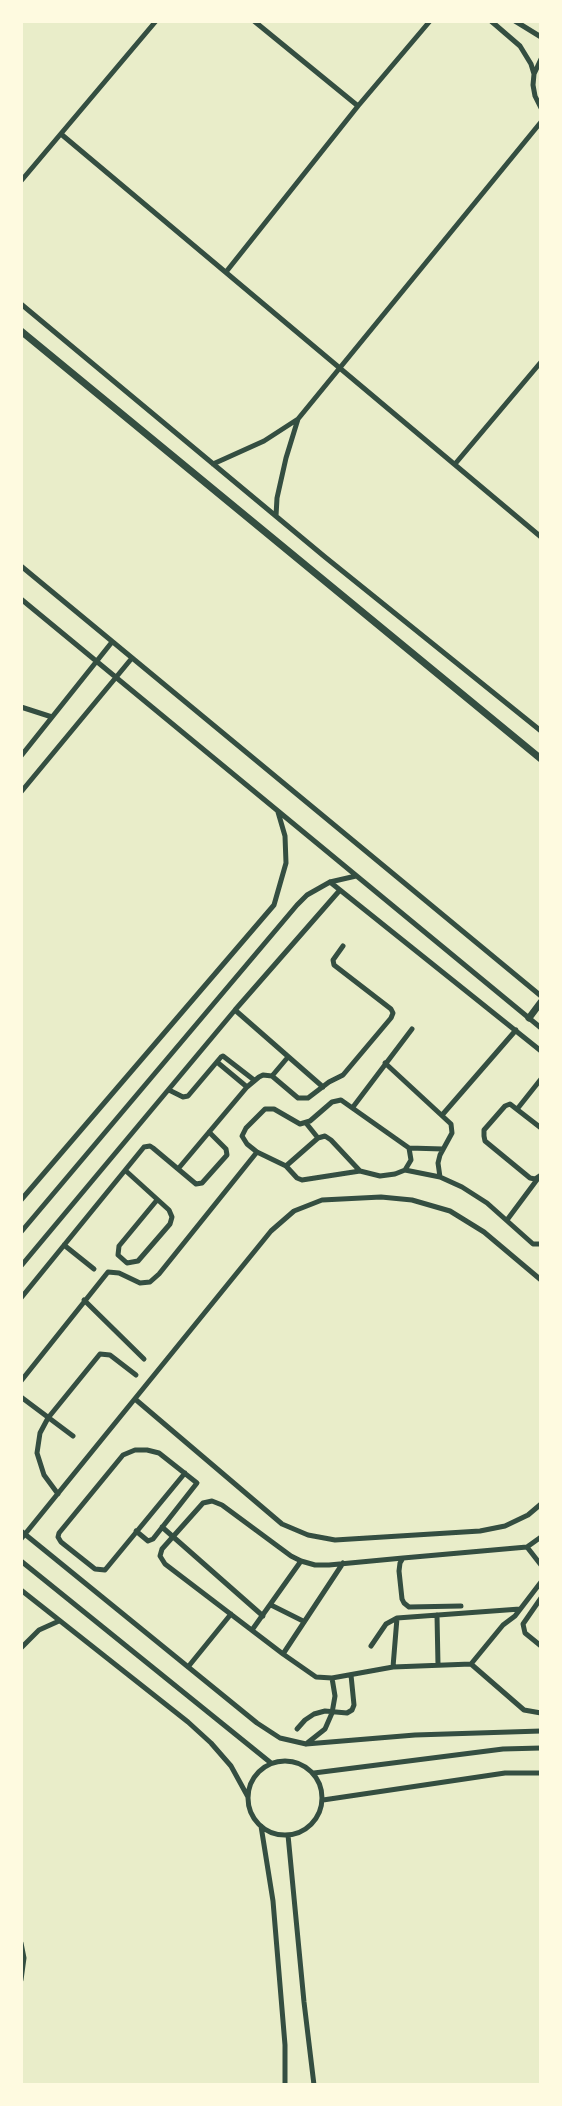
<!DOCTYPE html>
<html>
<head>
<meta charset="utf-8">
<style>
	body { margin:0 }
	#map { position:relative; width:562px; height:2106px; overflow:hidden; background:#e9edc9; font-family:Inter,sans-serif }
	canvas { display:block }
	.frame { position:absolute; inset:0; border:23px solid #fefae0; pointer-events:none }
</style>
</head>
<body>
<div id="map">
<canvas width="562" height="2106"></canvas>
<div class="frame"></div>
</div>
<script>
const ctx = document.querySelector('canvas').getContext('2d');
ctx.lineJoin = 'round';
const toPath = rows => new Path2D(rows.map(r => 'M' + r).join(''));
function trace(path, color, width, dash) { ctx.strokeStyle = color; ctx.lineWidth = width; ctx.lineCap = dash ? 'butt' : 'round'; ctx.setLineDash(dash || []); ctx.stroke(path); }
trace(toPath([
	[254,21,358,106],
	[491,21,520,46,531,64,534,74],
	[515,21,541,37],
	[541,59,534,74,533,85,535,96,541,108],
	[61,134,541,537],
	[21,181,156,21],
	[226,272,358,106,430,21],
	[21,304,325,557,541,731],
	[213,464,264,441,298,419,541,122],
	[455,464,541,362],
	[276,516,277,498,286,458,298,419],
	[21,566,541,996],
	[21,599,541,1028],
	[21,707,52,717],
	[21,756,112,642],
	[21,792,132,658],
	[330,882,541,1051],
	[235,1010,323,1087],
	[217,1062,247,1087],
	[385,1063,451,1124,452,1133,440,1155,438,1163,440,1177],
	[272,1076,288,1057],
	[169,1090,183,1097,188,1096,221,1057,223,1056,254,1080],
	[353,1107,412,1029],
	[518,1108,541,1079],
	[443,1114,516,1030],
	[306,1123,318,1138],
	[541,1128,510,1104,505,1106,484,1130,484,1136,485,1141,530,1178,535,1179,541,1175],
	[409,1148,443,1149],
	[286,1166,318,1138,325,1136,331,1140,360,1171,302,1180,297,1178,286,1166,257,1152,247,1144,242,1136,246,1128,265,1109,274,1109,300,1124,310,1121,332,1102,341,1100,409,1148,411,1160,405,1170,395,1174,380,1176,360,1171],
	[178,1169,247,1087,259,1077,263,1075,272,1076,298,1098,308,1098,329,1082,343,1075,391,1018,393,1013,391,1009,334,965,333,960,343,946],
	[405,1170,440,1177,462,1187,487,1203,533,1244,541,1244],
	[126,1171,169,1210,172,1217,170,1224,138,1261,127,1263,118,1255,119,1246,157,1200],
	[21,1200,274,905,286,863,285,836,278,812],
	[507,1220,539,1177],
	[21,1232,297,905,307,895,330,882,356,876],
	[64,1245,94,1269],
	[21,1266,235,1010,340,890],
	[21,1298,144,1147,150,1146,153,1148,196,1184,202,1183,227,1155,226,1149,209,1132],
	[84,1300,144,1359],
	[21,1381,108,1272,119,1273,140,1283,150,1282,159,1274,257,1152],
	[21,1397,73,1436],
	[135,1399,282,1524,308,1535,335,1540,480,1531,505,1526,528,1515,541,1504],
	[58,1494,44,1475,37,1453,40,1433,48,1418,100,1354,110,1355,136,1375],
	[162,1527,263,1616],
	[21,1531,257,1723,280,1738,306,1744,415,1735,541,1731],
	[136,1531,148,1541,153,1539,197,1483,159,1453,147,1450,135,1450,123,1455,59,1533,58,1537,61,1542,95,1569,105,1570,185,1473],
	[21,1539,271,1231,294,1211,322,1200,381,1197,412,1200,450,1211,484,1232,541,1280],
	[527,1547,541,1565],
	[21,1561,271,1763],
	[343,1563,283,1654,316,1677,332,1678,393,1667,471,1664],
	[541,1582,515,1616,503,1625,471,1664,524,1710,541,1713],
	[21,1590,188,1722,211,1743,231,1766,248,1797],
	[541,1598,523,1624,525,1633,541,1646],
	[271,1605,303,1621],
	[461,1606,409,1607,404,1603,402,1599,399,1571,400,1563,403,1558,527,1547,541,1537],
	[437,1615,438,1665],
	[252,1630,301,1561],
	[371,1646,386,1624,397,1618,520,1609],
	[21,1648,39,1630,59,1621],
	[283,1654,165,1564,160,1556,162,1549,203,1503,212,1501,222,1505,291,1556,301,1561,315,1565,329,1565,403,1558],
	[188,1667,231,1614],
	[393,1667,397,1618],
	[297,1729,305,1720,314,1714,325,1711,347,1713,352,1710,354,1705,351,1675],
	[306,1744,325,1729,332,1713,335,1696,332,1678],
	'248 1798a37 37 0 1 1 74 0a37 37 0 1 1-74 0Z',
	[314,1773,503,1749,541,1748],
	[323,1800,505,1773,541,1773],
	[261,1826,273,1901,285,2045,285,2085],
	[288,1835,304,2002,314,2085],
	[21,1943,24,1958,21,1980]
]), '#344e41', 5);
trace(toPath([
	[21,331,541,759],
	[529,1018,541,1002]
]), '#344e41', 7);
</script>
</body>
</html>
